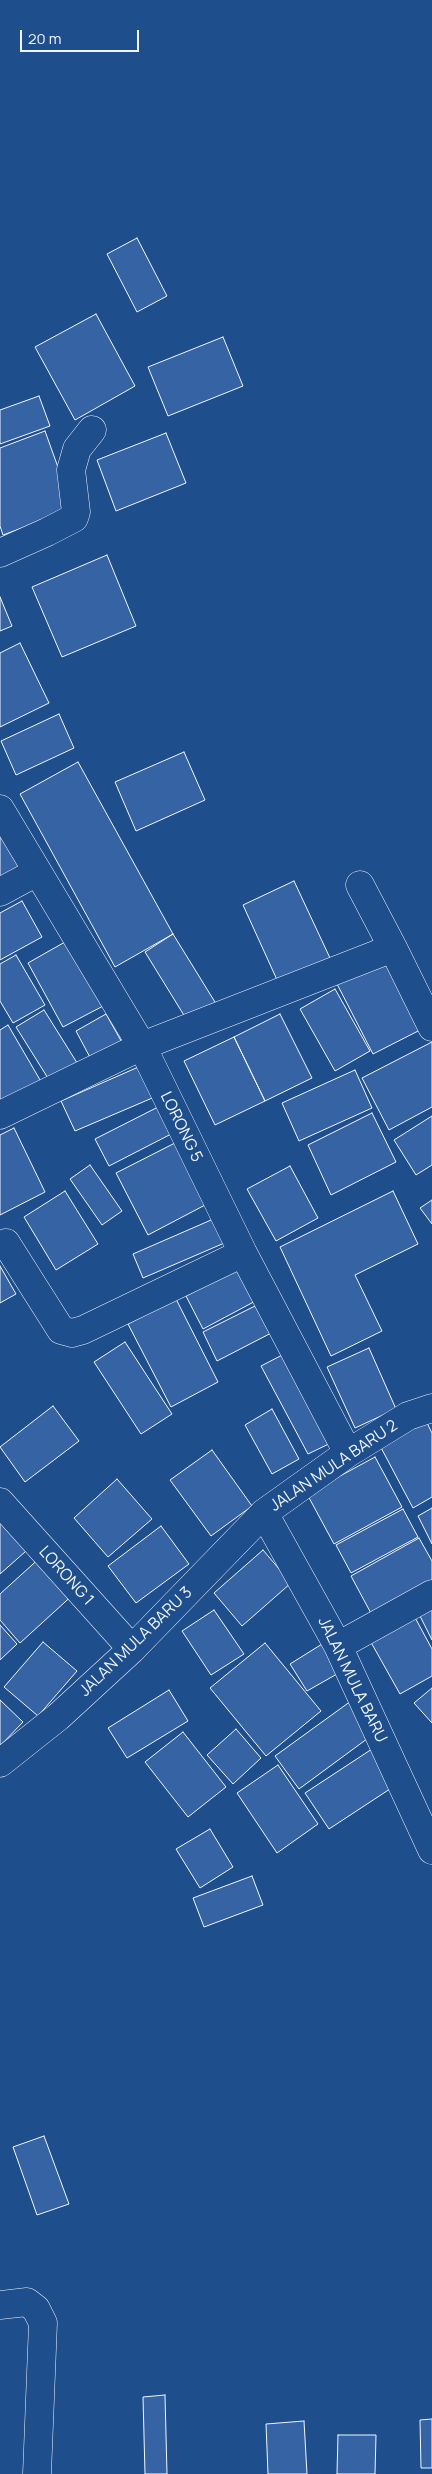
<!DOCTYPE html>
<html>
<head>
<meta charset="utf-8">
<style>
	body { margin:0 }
	#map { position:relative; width:432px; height:2474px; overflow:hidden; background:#1f4e8c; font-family:Manrope,sans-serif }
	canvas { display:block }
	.scale { position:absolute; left:20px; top:30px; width:119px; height:22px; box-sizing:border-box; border:2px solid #f2f6ff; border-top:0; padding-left:6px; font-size:15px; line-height:18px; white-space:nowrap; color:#f2f6ff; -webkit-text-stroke:4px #1f4e8c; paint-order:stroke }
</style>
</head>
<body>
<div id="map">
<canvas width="432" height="2474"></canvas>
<div class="scale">20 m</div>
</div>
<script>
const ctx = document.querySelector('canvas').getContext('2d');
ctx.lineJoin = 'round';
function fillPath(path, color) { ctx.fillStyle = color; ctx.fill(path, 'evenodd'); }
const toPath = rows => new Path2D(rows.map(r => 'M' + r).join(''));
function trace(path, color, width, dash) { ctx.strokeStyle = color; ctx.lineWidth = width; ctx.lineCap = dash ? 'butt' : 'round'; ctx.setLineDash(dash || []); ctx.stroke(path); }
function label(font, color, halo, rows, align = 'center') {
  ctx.font = font + ' Manrope,sans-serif'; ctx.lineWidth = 4; ctx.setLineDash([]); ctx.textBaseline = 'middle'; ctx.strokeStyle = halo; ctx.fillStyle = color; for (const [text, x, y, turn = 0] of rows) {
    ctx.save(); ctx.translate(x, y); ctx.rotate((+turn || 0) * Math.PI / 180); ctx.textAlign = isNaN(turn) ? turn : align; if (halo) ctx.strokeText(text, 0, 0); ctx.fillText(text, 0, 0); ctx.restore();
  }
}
const building = toPath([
	[137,238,167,296,137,312,107,254,137,238],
	[96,314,135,386,75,420,35,347,96,314],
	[223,337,243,386,168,416,148,367,223,337],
	[39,396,50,426,0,444,0,410,39,396],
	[45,431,73,509,3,535,0,526,0,448,45,431],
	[166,433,186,483,116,511,97,460,166,433],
	[107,555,136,626,62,657,32,587,107,555],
	[0,597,12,626,0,631,0,597],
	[20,643,49,703,0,727,0,653,20,643],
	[59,714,74,748,16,775,1,741,59,714],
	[184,752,205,800,136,831,115,782,184,752],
	[78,762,173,934,115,967,20,794,78,762],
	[0,825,25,870,0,884,0,825],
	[294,881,330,958,278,982,243,905,294,881],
	[22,901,42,937,0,960,0,913,22,901],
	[173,934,218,1007,190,1025,145,952,173,934],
	[72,938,107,1004,63,1027,28,963,72,938],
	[16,955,45,1005,13,1023,0,1001,0,964,16,955],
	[387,957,424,1028,373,1054,336,982,387,957],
	[335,989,370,1051,335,1071,300,1009,335,989],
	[44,1010,79,1066,51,1083,16,1027,44,1010],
	[106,1014,124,1046,93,1063,76,1031,106,1014],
	[280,1014,312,1078,265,1101,234,1037,280,1014],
	[8,1025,43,1085,0,1101,0,1030,8,1025],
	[234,1037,265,1101,215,1125,184,1061,234,1037],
	[432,1042,432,1107,389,1130,362,1078,432,1042],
	[143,1065,157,1096,75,1131,61,1101,143,1065],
	[355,1070,372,1108,299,1141,282,1103,355,1070],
	[164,1104,177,1131,109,1166,95,1139,164,1104],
	[372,1113,396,1162,331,1195,308,1145,372,1113],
	[432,1116,432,1165,416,1175,394,1140,432,1116],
	[14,1128,45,1192,0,1215,0,1135,14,1128],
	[175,1143,207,1204,148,1235,116,1173,175,1143],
	[90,1165,122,1211,102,1225,70,1179,90,1165],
	[290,1166,318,1218,276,1241,247,1189,290,1166],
	[65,1191,98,1244,56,1270,24,1217,65,1191],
	[393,1191,418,1244,355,1275,382,1331,331,1356,280,1247,393,1191],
	[432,1200,432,1224,420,1208,432,1200],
	[218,1217,229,1241,143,1278,133,1254,218,1217],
	[246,1264,263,1297,203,1329,186,1296,246,1264],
	[0,1266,16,1294,0,1303,0,1266],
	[176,1299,218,1382,171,1407,128,1324,176,1299],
	[265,1301,279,1329,217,1361,203,1332,265,1301],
	[125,1342,172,1414,141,1434,94,1362,125,1342],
	[369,1348,396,1409,355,1428,327,1367,369,1348],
	[290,1351,337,1440,308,1454,261,1366,290,1351],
	[53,1406,79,1441,25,1482,0,1447,53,1406],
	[272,1409,299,1459,272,1474,245,1425,272,1409],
	[424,1417,432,1433,432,1497,413,1508,378,1442,424,1417],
	[212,1450,252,1506,211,1536,170,1480,212,1450],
	[375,1457,402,1507,334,1544,307,1494,375,1457],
	[117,1479,152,1519,108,1557,74,1518,117,1479],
	[432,1508,432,1544,418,1516,432,1508],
	[403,1509,418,1537,351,1573,336,1545,403,1509],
	[0,1514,34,1544,0,1574,0,1514],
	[161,1526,189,1564,136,1603,108,1566,161,1526],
	[419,1538,432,1561,432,1585,373,1617,351,1576,419,1538],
	[263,1550,291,1583,242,1626,214,1593,263,1550],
	[43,1555,76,1592,20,1643,0,1620,0,1594,43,1555],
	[432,1608,432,1640,419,1614,432,1608],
	[214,1610,244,1654,211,1675,182,1631,214,1610],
	[412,1612,432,1649,432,1676,400,1694,368,1637,412,1612],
	[0,1625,17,1644,0,1660,0,1625],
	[327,1641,344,1670,307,1691,290,1664,327,1641],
	[43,1642,77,1671,38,1716,4,1687,43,1642],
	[265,1643,321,1711,266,1756,210,1688,265,1643],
	[432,1688,432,1723,414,1703,432,1688],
	[169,1690,188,1721,127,1758,108,1728,169,1690],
	[0,1700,23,1722,0,1746,0,1700],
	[351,1701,375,1733,299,1789,275,1756,351,1701],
	[236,1729,261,1758,233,1784,207,1755,236,1729],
	[183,1732,226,1787,188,1817,145,1762,183,1732],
	[372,1749,396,1785,329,1829,305,1793,372,1749],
	[278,1765,318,1824,277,1853,237,1793,278,1765],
	[210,1829,233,1867,200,1888,176,1849,210,1829],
	[252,1876,263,1905,204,1927,193,1898,252,1876],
	[44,2136,69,2204,37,2215,13,2147,44,2136],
	[165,2395,167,2474,145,2474,143,2397,165,2395],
	[432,2419,432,2468,421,2468,420,2420,432,2419],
	[304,2421,307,2474,268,2474,266,2424,304,2421],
	[338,2435,376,2435,375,2474,337,2474,338,2435]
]);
fillPath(building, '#3563a3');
trace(building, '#f2f6ff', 1);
const minor = toPath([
	[0,553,47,532,74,518,76,512,71,470,77,449,92,430],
	[0,809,142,1046,243,1253,348,1453],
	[360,885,393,948],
	[0,892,37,872],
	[0,1115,142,1046,393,948,432,1027],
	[6,1243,61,1330,72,1333,83,1330,243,1253],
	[0,1502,132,1649],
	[264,1513,338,1646,432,1850],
	[338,1646,432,1594],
	[0,1763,58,1717,132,1649,264,1513,348,1453,408,1416,432,1408],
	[0,2305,27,2302,36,2309,43,2323,37,2474]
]);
trace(minor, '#f2f6ff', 29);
trace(minor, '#1f4e8c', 28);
label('16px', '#f2f6ff', '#1f4e8c', [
	["LORONG 5",181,1127,64],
	["JALAN MULA BARU 2",334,1466,-34],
	["LORONG 1",66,1576,48],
	["JALAN MULA BARU 3",136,1642,-44],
	["JALAN MULA BARU",352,1680,64]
]);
</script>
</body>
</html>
